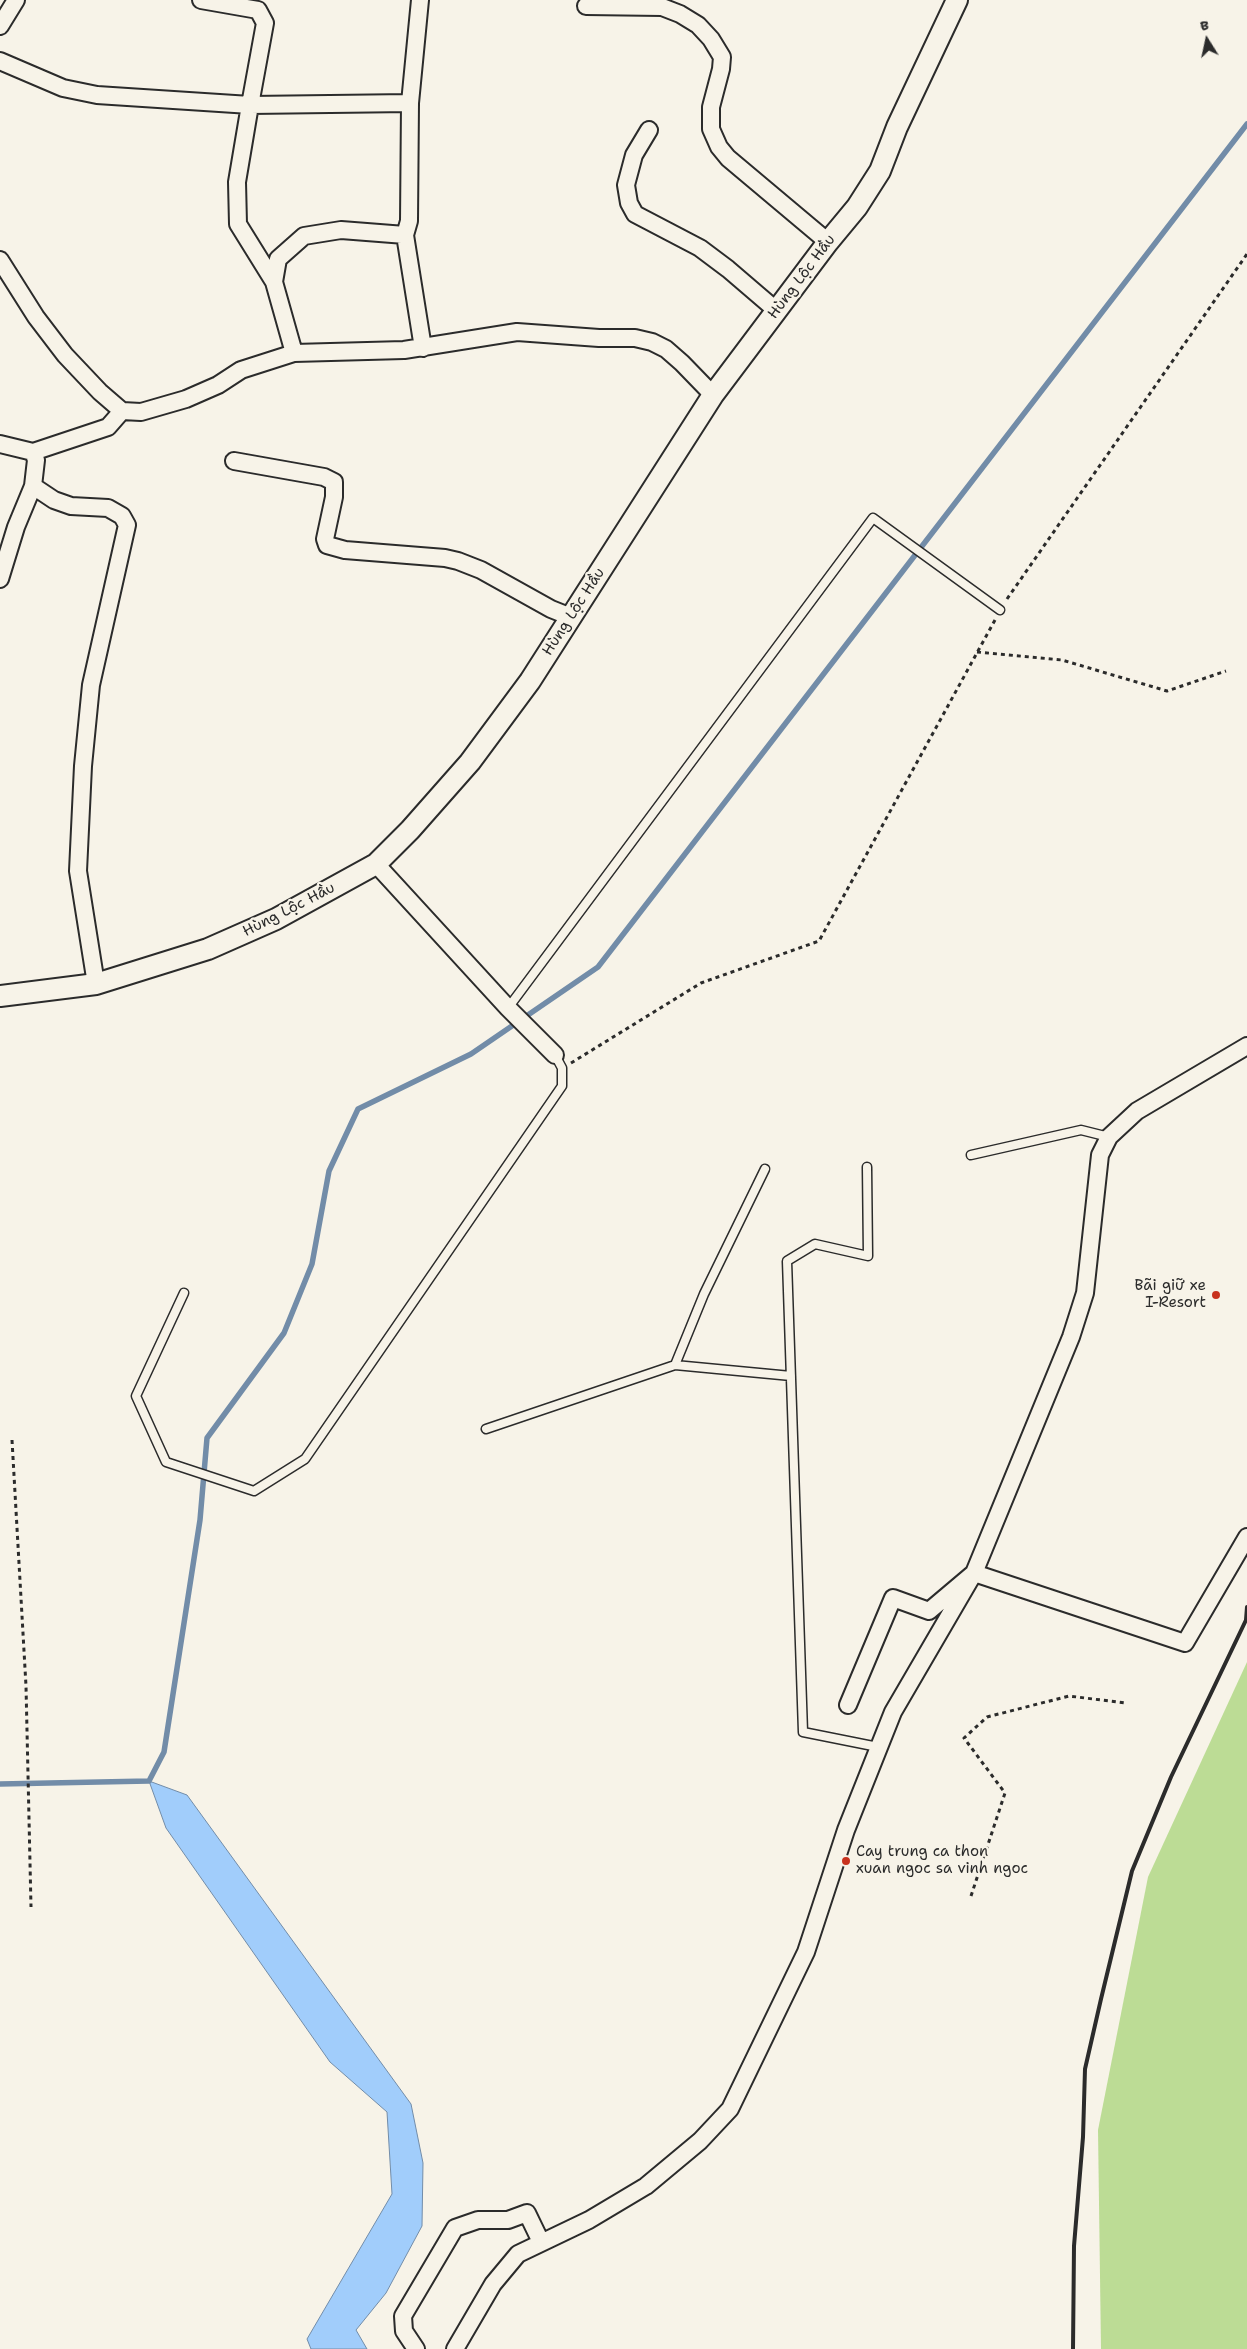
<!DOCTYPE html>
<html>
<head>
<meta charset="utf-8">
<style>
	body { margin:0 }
	#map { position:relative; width:1247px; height:2349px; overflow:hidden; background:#f7f3e8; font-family:"Shantell Sans",sans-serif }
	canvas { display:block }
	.north { position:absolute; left:1182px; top:15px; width:50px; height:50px; -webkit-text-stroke:4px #f7f3e8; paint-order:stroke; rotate:350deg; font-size:14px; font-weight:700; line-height:20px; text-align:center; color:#2b2b2b }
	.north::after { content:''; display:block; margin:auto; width:18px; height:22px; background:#2b2b2b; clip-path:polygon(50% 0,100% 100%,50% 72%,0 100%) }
</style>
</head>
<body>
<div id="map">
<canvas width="1247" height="2349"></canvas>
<div class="north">B</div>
</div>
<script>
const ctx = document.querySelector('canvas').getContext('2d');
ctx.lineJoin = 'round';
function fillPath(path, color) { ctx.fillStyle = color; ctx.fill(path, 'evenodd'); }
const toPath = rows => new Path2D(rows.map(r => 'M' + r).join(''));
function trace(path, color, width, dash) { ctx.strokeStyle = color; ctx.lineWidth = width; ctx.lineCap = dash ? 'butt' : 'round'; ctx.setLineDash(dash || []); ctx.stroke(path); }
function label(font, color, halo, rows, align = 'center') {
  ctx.font = font + ' "Shantell Sans",sans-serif'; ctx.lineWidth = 4.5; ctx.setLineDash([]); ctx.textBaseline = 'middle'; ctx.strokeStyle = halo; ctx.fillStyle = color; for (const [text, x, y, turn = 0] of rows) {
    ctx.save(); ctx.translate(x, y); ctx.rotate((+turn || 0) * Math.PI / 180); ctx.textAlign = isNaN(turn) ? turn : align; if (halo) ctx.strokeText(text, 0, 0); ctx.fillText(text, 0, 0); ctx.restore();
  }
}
fillPath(toPath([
	[1247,1662,1247,2349,1101,2349,1098,2130,1148,1877]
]), '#bcdc95');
const water = toPath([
	[149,1781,187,1795,411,2104,423,2163,422,2226,386,2293,356,2330,367,2349,311,2349,307,2339,392,2194,387,2112,330,2062,166,1828,149,1781]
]);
fillPath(water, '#a1cdfb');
trace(water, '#728ca8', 1);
trace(toPath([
	[149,1781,164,1752,200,1520,207,1438,284,1333,312,1264,329,1171,358,1109,471,1054,598,967,1247,124],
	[0,1784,149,1781]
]), '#728ca8', 5.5);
const service = toPath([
	[508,1008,873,518,1000,610],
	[971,1155,1081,1130,1109,1137],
	[867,1167,868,1256,815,1244,787,1261,803,1732,878,1747],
	[184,1293,136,1396,166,1462,254,1491,305,1459,562,1086,562,1068,555,1055],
	[675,1365,704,1294,765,1169],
	[486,1429,675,1365,791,1376]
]);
const minor = toPath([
	[420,0,410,103,409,221,405,235,423,348],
	[586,6,662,7,680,14,698,25,711,39,722,57,721,69,711,107,711,129,719,147,728,158,828,242],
	[0,26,16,0],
	[0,61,63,88,97,95,250,105,265,23,258,10,201,0],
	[649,130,634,155,626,185,629,203,635,214,700,248,728,269,777,311],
	[0,260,36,317,65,355,100,392,122,411,141,412,186,399,218,385,241,370,294,353,404,350,517,332,599,338,635,338,652,342,666,349,682,363,713,395],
	[274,282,278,259,304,236,341,230,405,235],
	[294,353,274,282,238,224,237,182,250,105,410,103],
	[0,444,33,452,36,460,33,486,16,527,0,579],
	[33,452,108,427,122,411],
	[234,461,324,477,334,482,334,497,325,539,327,545,345,550,445,558,458,561,481,570,551,609,571,617],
	[33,486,54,500,71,506,108,508,122,516,127,525,91,685,83,766,78,871,96,984],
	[376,864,508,1008,555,1055],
	[848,1705,893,1598,929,1611,974,1573,1185,1643,1247,1537],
	[416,2349,404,2331,403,2316,455,2228,478,2220,508,2220,527,2213,541,2242],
	[455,2349,493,2284,518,2254,589,2220,646,2186,700,2141,730,2109,806,1952,846,1830,893,1712,974,1573,1071,1337,1085,1293,1100,1155,1109,1137,1137,1111,1247,1046]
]);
const tertiary = toPath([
	[0,996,96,984,208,949,276,919,376,864,410,830,470,762,530,681,713,395,828,242,857,207,880,171,897,127,957,0]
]);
trace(service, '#2b2b2b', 11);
trace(minor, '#2b2b2b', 20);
trace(tertiary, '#2b2b2b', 24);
trace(toPath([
	[1007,599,1247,254],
	[977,652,1062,660,1167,691,1226,671],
	[571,1063,701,983,819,941,995,620],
	[12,1440,26,1686,31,1907],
	[971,1896,1005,1793,964,1738,987,1717,1069,1696,1125,1703]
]), '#2b2b2b', 3, [4, 4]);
trace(service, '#f7f3e8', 8);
trace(minor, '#f7f3e8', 16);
trace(tertiary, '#f7f3e8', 20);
trace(toPath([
	[1073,2349,1074,2246,1083,2137,1085,2069,1101,1999,1132,1871,1171,1777,1246,1620,1247,1607]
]), '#2b2b2b', 4);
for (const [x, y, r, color] of [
	[1216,1295,5,"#c8321e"],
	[846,1861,5,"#c8321e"]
]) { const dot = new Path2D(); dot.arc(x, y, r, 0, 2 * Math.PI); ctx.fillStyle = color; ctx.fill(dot); trace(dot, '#f7f3e8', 2); }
label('15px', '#2b2b2b', '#f7f3e8', [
	["Hùng Lộc Hầu",802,277,-53],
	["Hùng Lộc Hầu",574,612,-57],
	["Hùng Lộc Hầu",289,910,-27]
]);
label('15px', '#2b2b2b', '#f7f3e8', [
	["Bãi giữ xe",1206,1286],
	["I-Resort",1206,1303],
	["Cay trung ca thon",856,1852,"left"],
	["xuan ngoc sa vinh ngoc",856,1869,"left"]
], 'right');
</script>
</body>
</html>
